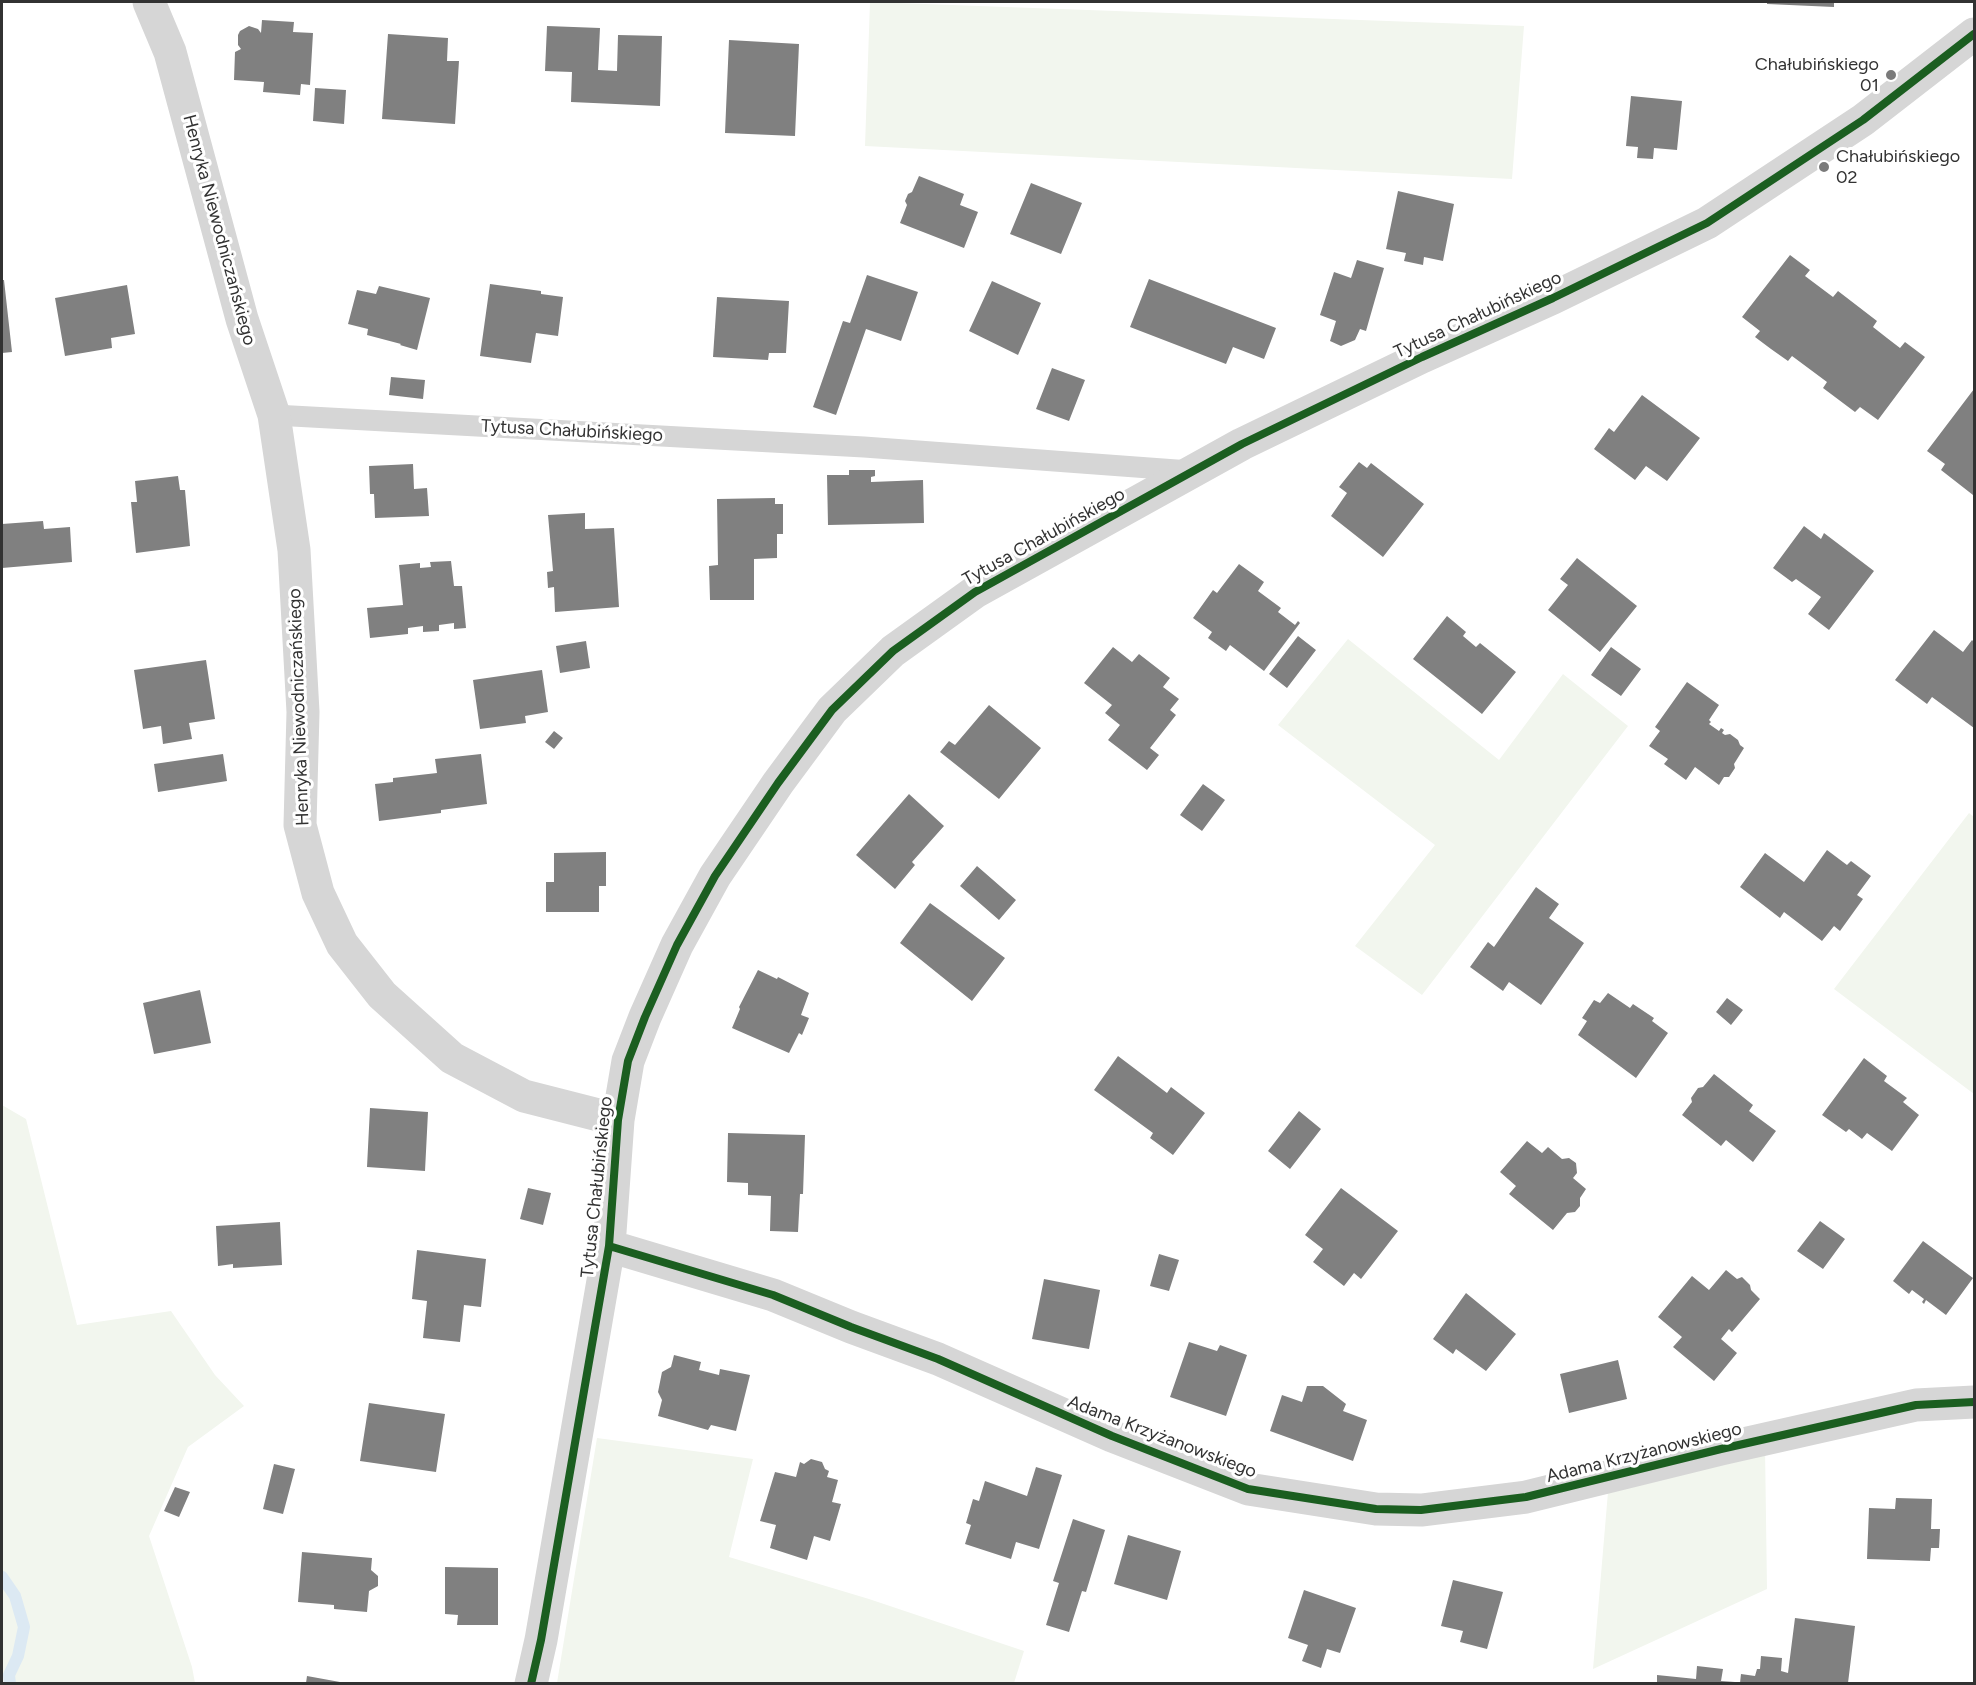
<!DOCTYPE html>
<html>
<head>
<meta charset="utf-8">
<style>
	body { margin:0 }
	#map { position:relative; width:1976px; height:1685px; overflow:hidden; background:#fff; font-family:Figtree,sans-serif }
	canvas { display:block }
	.frame { position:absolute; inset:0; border:3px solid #323232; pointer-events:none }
</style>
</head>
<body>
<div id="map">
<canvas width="1976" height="1685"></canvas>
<div class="frame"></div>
</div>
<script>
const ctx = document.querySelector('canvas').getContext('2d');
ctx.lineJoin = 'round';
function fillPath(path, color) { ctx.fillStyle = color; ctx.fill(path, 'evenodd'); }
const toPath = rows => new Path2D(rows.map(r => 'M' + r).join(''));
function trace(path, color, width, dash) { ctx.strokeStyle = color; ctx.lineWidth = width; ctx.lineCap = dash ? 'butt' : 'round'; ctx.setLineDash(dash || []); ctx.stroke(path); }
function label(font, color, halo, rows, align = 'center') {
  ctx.font = font + ' Figtree,sans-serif'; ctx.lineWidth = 6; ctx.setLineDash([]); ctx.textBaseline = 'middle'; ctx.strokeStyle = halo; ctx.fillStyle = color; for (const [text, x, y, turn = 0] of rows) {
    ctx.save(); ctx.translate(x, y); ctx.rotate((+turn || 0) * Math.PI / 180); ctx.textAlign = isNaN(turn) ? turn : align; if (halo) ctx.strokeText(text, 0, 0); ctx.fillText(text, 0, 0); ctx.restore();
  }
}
fillPath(toPath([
	[870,2,1524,26,1512,179,865,146],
	[1348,639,1499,760,1563,674,1628,726,1422,995,1355,946,1435,845,1278,725],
	[1969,813,1974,817,1974,1094,1834,989],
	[2,1105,26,1119,77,1325,171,1311,215,1375,244,1406,188,1447,149,1536,192,1667,195,1683,2,1683],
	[597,1438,753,1459,729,1557,869,1599,1024,1651,1014,1683,557,1683],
	[1765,1447,1767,1589,1593,1669,1608,1492]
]), '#f2f6ee');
trace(toPath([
	[2,1577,15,1596,24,1627,18,1656,9,1675,10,1684]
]), '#dce9f3', 12);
fillPath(toPath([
	[1767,2,1834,2,1834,7,1767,4],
	[262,20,294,22,293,32,313,33,310,85,301,84,300,95,263,92,264,82,234,80,235,52,241,49,238,45,238,35,240,31,249,26,258,29,261,33],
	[547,26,600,28,598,70,617,71,618,35,662,36,660,106,571,102,572,72,545,71],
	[388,34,448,38,447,61,459,61,455,124,382,119],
	[729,40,799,44,795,136,725,133],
	[315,88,346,90,344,124,313,121],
	[1631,96,1682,101,1677,150,1654,148,1653,159,1637,158,1638,147,1626,146],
	[919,176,964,194,960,205,978,212,964,248,900,223,907,205,905,201,908,194,912,192],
	[1031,183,1082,203,1061,254,1010,234],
	[1398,191,1454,204,1443,261,1424,257,1423,265,1404,261,1406,253,1386,249],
	[1790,255,1810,270,1805,276,1833,297,1838,291,1877,321,1873,327,1887,338,1900,348,1905,342,1925,357,1878,420,1860,407,1855,412,1823,388,1827,382,1792,356,1788,361,1771,349,1755,337,1760,331,1742,317],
	[1357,260,1384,268,1366,331,1360,329,1355,340,1341,346,1330,341,1336,321,1320,315,1334,272,1351,278],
	[867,275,918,292,901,341,866,329,836,415,813,407,843,321,850,323],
	[1149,279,1276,328,1264,359,1233,347,1226,364,1130,327],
	[2,280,4,280,12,352,2,353],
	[992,281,1041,303,1018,355,969,331],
	[490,284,541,291,541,294,563,297,558,336,536,333,531,363,480,356],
	[127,285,135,334,111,338,112,348,65,356,55,298],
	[379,286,430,298,417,350,400,345,401,344,367,335,368,329,348,324,357,290,376,294],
	[717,297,789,301,786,353,769,353,768,360,713,357],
	[1052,368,1085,380,1069,421,1036,409],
	[391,377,425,380,423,399,389,395],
	[1974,389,1974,493,1973,495,1941,470,1945,464,1927,451],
	[1642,395,1700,438,1667,481,1646,466,1635,480,1594,449,1609,428,1614,432],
	[1359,462,1367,468,1371,463,1424,504,1383,557,1331,516,1347,493,1339,487],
	[413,464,414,489,427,488,429,516,375,518,374,494,370,494,369,466],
	[849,470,875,470,875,476,871,477,871,482,923,480,924,523,828,525,827,475,849,475],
	[178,476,180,490,185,490,190,546,136,553,131,502,137,502,135,481],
	[775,498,775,504,783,504,783,534,777,534,777,558,754,559,754,600,710,600,709,566,718,565,717,499],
	[585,513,585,529,614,528,619,607,555,612,554,587,548,588,547,572,553,571,548,515],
	[43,521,44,529,70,527,72,562,2,568,2,524],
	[1804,526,1821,539,1824,533,1874,571,1829,630,1808,614,1821,597,1796,579,1792,582,1773,568],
	[1577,558,1637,606,1600,652,1548,610,1568,585,1560,579],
	[451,561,454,586,462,586,466,628,454,629,454,623,439,625,439,631,423,632,423,626,408,628,408,634,370,638,367,608,403,605,399,565,420,563,420,568,431,567,430,562],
	[1239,564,1264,582,1258,591,1281,608,1278,612,1295,625,1298,621,1300,623,1264,671,1230,645,1226,651,1208,638,1212,632,1193,618,1213,590,1217,593],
	[1447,616,1466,632,1463,636,1476,647,1480,643,1516,672,1482,714,1413,659],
	[1934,630,1963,652,1972,640,1974,642,1974,728,1932,697,1927,704,1895,680],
	[1298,636,1316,650,1287,688,1269,674],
	[586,641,590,668,560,673,556,646],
	[1113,647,1132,662,1139,654,1170,678,1163,687,1179,699,1170,710,1176,715,1150,748,1159,755,1147,770,1108,740,1120,725,1105,713,1112,705,1084,683],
	[1611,647,1641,669,1621,696,1591,675],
	[206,660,215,719,189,723,192,739,163,744,161,726,143,729,134,670],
	[542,670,548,712,525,716,526,723,480,729,473,680],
	[1687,682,1719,705,1709,720,1711,722,1709,724,1719,731,1721,728,1724,730,1722,733,1725,735,1730,734,1738,740,1740,745,1744,748,1734,764,1735,768,1729,777,1724,777,1719,785,1695,767,1686,780,1664,764,1668,759,1649,746,1660,731,1655,727],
	[989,705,1041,748,999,799,940,752,949,741,955,745],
	[554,731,563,738,554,749,545,742],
	[223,754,227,781,158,792,154,764],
	[481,754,487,804,441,810,441,813,379,821,375,784,393,782,393,778,437,773,435,759],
	[1203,784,1225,800,1202,831,1180,815],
	[909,794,944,826,912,862,915,865,895,889,856,855],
	[1827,850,1847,865,1851,861,1871,876,1857,895,1863,899,1840,931,1834,926,1822,941,1784,912,1780,918,1740,887,1765,853,1804,882],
	[606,852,606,886,599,886,599,912,546,912,546,882,554,882,554,853],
	[977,866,1016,900,999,920,960,886],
	[1536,887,1559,904,1549,918,1584,943,1541,1005,1509,982,1503,991,1470,967,1488,942,1494,947],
	[930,903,1005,958,972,1001,900,943],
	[758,970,777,979,778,977,809,993,801,1015,809,1018,802,1035,799,1033,789,1053,732,1028,740,1009,739,1007],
	[200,990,211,1043,154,1054,143,1003],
	[1608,993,1630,1008,1633,1004,1654,1018,1652,1021,1668,1033,1636,1078,1578,1035,1587,1021,1582,1018,1594,1000,1600,1003],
	[1727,998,1743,1010,1731,1025,1716,1012],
	[1118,1056,1167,1093,1171,1087,1205,1113,1173,1155,1150,1138,1153,1133,1094,1090],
	[1864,1058,1887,1076,1884,1081,1907,1098,1903,1102,1919,1115,1892,1151,1867,1133,1862,1139,1849,1129,1846,1132,1822,1115],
	[1714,1074,1753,1105,1749,1111,1776,1131,1753,1162,1726,1140,1721,1146,1682,1115,1692,1102,1691,1098,1698,1088,1703,1087],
	[370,1108,428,1112,425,1171,367,1167],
	[1299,1111,1321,1129,1290,1169,1268,1151],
	[728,1133,805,1135,803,1194,800,1194,798,1232,770,1231,771,1196,748,1195,748,1183,727,1182],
	[1527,1141,1542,1153,1548,1147,1562,1159,1569,1158,1576,1163,1577,1173,1573,1178,1586,1189,1580,1198,1580,1206,1575,1212,1567,1213,1553,1230,1509,1194,1516,1186,1500,1172],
	[528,1188,551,1193,543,1225,520,1219],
	[1341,1188,1398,1231,1361,1279,1354,1273,1344,1286,1313,1262,1323,1249,1305,1235],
	[1820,1221,1845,1239,1823,1269,1797,1251],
	[280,1222,282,1265,233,1268,233,1264,218,1266,216,1226],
	[1923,1241,1973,1278,1946,1315,1926,1300,1924,1304,1922,1302,1924,1299,1912,1290,1909,1294,1893,1281],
	[417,1250,486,1259,481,1307,464,1305,460,1342,423,1338,427,1301,412,1299],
	[1159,1254,1179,1260,1169,1291,1150,1286],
	[1726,1270,1737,1279,1742,1277,1750,1285,1751,1290,1760,1299,1732,1332,1729,1329,1721,1339,1737,1353,1714,1381,1673,1347,1682,1337,1658,1317,1692,1276,1709,1290],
	[1044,1279,1100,1290,1089,1349,1032,1339],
	[1466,1293,1516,1334,1486,1371,1456,1349,1453,1354,1433,1339],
	[1189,1342,1217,1351,1220,1345,1247,1355,1226,1416,1170,1397],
	[674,1355,701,1362,699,1370,719,1375,720,1369,750,1375,736,1431,711,1425,708,1430,658,1416,662,1400,658,1392,662,1372,671,1367],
	[1618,1360,1627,1399,1569,1413,1560,1374],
	[1307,1386,1323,1386,1346,1404,1343,1411,1367,1420,1353,1461,1270,1431,1282,1395,1302,1402],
	[369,1403,445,1414,436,1472,360,1461],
	[811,1459,822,1462,825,1469,829,1471,827,1477,838,1480,832,1502,841,1504,830,1541,814,1536,807,1560,770,1548,776,1525,760,1521,775,1472,796,1477,800,1462,804,1464],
	[274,1464,295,1469,283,1514,263,1509],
	[1036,1467,1062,1475,1039,1549,1016,1542,1011,1559,965,1544,971,1525,966,1523,973,1499,979,1501,985,1481,1027,1496],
	[175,1487,190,1492,179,1517,164,1511],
	[1896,1498,1932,1499,1931,1529,1940,1529,1939,1548,1931,1548,1930,1561,1867,1559,1869,1508,1895,1509],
	[1073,1519,1105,1530,1086,1592,1082,1591,1069,1632,1046,1625,1059,1583,1053,1581],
	[1128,1535,1181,1551,1167,1600,1114,1584],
	[302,1552,372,1558,371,1570,378,1576,378,1586,369,1591,367,1612,334,1609,334,1605,298,1602],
	[445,1567,498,1568,498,1625,457,1625,458,1615,445,1614],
	[1453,1580,1503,1592,1487,1649,1460,1642,1463,1631,1441,1626],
	[1304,1590,1356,1608,1340,1653,1327,1649,1321,1668,1302,1661,1308,1645,1288,1638],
	[1795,1618,1855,1626,1848,1683,1740,1683,1741,1674,1755,1676,1757,1669,1760,1669,1761,1656,1782,1658,1781,1671,1788,1673],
	[1697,1666,1723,1669,1721,1681,1735,1682,1735,1683,1657,1683,1657,1675,1696,1679],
	[307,1676,340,1682,340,1683,306,1683]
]), '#808080');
trace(toPath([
	[274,415,864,447,1190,471]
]), '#d6d6d6', 21);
trace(toPath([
	[149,2,170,52,242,319,274,415,294,550,303,712,300,825,318,893,342,944,382,995,452,1058,524,1096,618,1120],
	[609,1246,773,1295,851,1327,938,1359,1112,1436,1248,1489,1376,1509,1421,1510,1526,1497,1721,1449,1916,1405,1974,1402],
	[531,1684,541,1640,609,1246,618,1120,628,1061,645,1017,677,945,715,876,778,783,832,710,893,651,975,592,1242,444,1422,357,1553,298,1707,223,1863,120,1974,34]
]), '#d6d6d6', 33);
trace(toPath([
	[609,1246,773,1295,851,1327,938,1359,1112,1436,1248,1489,1376,1509,1421,1510,1526,1497,1721,1449,1916,1405,1974,1402],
	[531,1684,541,1640,609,1246,618,1120,628,1061,645,1017,677,945,715,876,778,783,832,710,893,651,975,592,1242,444,1422,357,1553,298,1707,223,1863,120,1974,34]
]), '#1b5e20', 8);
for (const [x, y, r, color] of [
	[1891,75,6,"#7a7a7a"],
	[1824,167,6,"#7a7a7a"]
]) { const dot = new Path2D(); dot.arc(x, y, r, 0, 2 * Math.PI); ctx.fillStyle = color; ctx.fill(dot); trace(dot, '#fff', 2); }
label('18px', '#323232', '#fff', [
	["Chałubińskiego",1879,65],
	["01",1879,86],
	["Chałubińskiego",1836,157,"left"],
	["02",1836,178,"left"]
], 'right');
label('18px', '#323232', '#fff', [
	["Henryka Niewodniczańskiego",219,230,75],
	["Tytusa Chałubińskiego",1478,315,-25],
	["Tytusa Chałubińskiego",572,431,3],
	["Tytusa Chałubińskiego",1044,537,-29],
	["Henryka Niewodniczańskiego",299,707,-92],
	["Tytusa Chałubińskiego",597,1187,-84],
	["Adama Krzyżanowskiego",1162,1437,21],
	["Adama Krzyżanowskiego",1644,1453,-14]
]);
</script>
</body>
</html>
